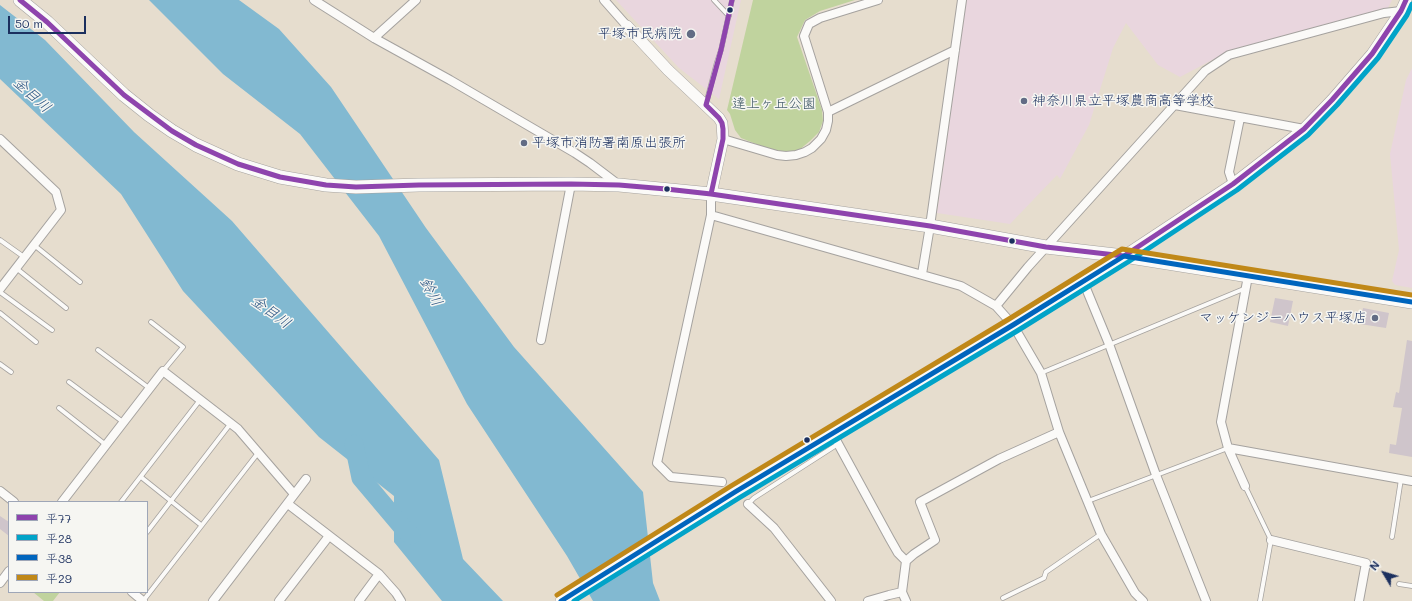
<!DOCTYPE html>
<html>
<head>
<meta charset="utf-8">
<style>
	body { margin:0 }
	#map { position:relative; width:1412px; height:601px; overflow:hidden; background:#e6ddce; font-family:Mali,"Klee One",sans-serif }
	canvas { display:block }
	.legend { position:absolute; left:8px; top:501px; width:140px; height:92px; box-sizing:border-box; background:#f6f6f2; border:1px solid #9ea6b7; margin:0; padding:5px 7px; list-style:none; font-size:12px; color:#1b2f5e }
	.legend li { display:flex; align-items:center; gap:8px; height:20px }
	.legend b { width:20px; border:1px solid #9ea6b7 }
	.north { position:absolute; left:1364px; top:553px; width:40px; height:40px; -webkit-text-stroke:3px #f6f6f2; paint-order:stroke; rotate:308deg; font-size:11px; font-weight:700; line-height:16px; text-align:center; color:#1b2f5e }
	.north::after { content:''; display:block; margin:auto; width:14px; height:18px; background:#1b2f5e; clip-path:polygon(50% 0,100% 100%,50% 72%,0 100%) }
	.scale { position:absolute; left:8px; top:16px; width:78px; height:18px; box-sizing:border-box; border:2px solid #1b2f5e; border-top:0; padding-left:5px; font-size:12px; line-height:14px; white-space:nowrap; color:#1b2f5e; -webkit-text-stroke:3px #f6f6f2; paint-order:stroke }
</style>
</head>
<body>
<div id="map">
<canvas width="1412" height="601"></canvas>
<ul class="legend">
<li><b style="height:5px;background:#8e44ad"></b>平77</li>
<li><b style="height:5px;background:#01a3c8"></b>平28</li>
<li><b style="height:5px;background:#0065bd"></b>平38</li>
<li><b style="height:5px;background:#c08818"></b>平29</li>
</ul>
<div class="north">N</div>
<div class="scale">50 m</div>
</div>
<script>
const ctx = document.querySelector('canvas').getContext('2d');
ctx.lineJoin = 'round';
function fillPath(path, color) { ctx.fillStyle = color; ctx.fill(path, 'evenodd'); }
const toPath = rows => new Path2D(rows.map(r => 'M' + r).join(''));
function trace(path, color, width, dash) { ctx.strokeStyle = color; ctx.lineWidth = width; ctx.lineCap = dash ? 'butt' : 'round'; ctx.setLineDash(dash || []); ctx.stroke(path); }
function label(font, color, halo, rows, align = 'center') {
  ctx.font = font + ' Mali,"Klee One",sans-serif'; ctx.lineWidth = 3; ctx.setLineDash([]); ctx.textBaseline = 'middle'; ctx.strokeStyle = halo; ctx.fillStyle = color; for (const [text, x, y, turn = 0] of rows) {
    ctx.save(); ctx.translate(x, y); ctx.rotate((+turn || 0) * Math.PI / 180); ctx.textAlign = isNaN(turn) ? turn : align; if (halo) ctx.strokeText(text, 0, 0); ctx.fillText(text, 0, 0); ctx.restore();
  }
}
fillPath(toPath([
	[616,0,741,0,719,99,679,68],
	[966,0,1392,0,1388,8,1231,50,1180,77,1158,65,1126,23,1113,48,1089,125,1060,179,1057,175,1010,224,937,213],
	[1412,68,1412,288,1395,285,1392,281,1399,250,1390,154,1406,80]
]), '#e9d6de');
fillPath(toPath([
	[753,0,855,0,820,11,805,20,797,37,822,110,823,121,819,132,810,141,799,150,789,153,779,153,741,138,735,130,730,114,727,110],
	[33,592,60,592,53,601,44,601]
]), '#c0d39e');
fillPath(toPath([
	[149,0,239,0,279,29,331,87,426,228,514,347,643,492,653,583,660,601,593,601,567,556,467,404,379,236,300,134,223,74],
	[0,5,45,40,134,132,232,221,439,460,463,559,503,601,442,601,394,542,394,496,319,437,183,291,121,194,0,79]
]), '#82b9d1');
trace(toPath([
	[354,444,361,478,404,529,411,535]
]), '#82b9d1', 19);
fillPath(toPath([
	[1275,298,1293,301,1288,326,1270,322],
	[1363,308,1389,313,1386,328,1360,324],
	[1407,340,1412,341,1412,457,1389,453,1390,444,1396,445,1402,408,1393,407,1396,392,1399,393],
	[0,516,9,522,9,536,0,529]
]), '#cfc5cb');
const lane = toPath([
	[714,0,729,16],
	[706,104,717,62,721,50,732,0],
	[0,240,24,257],
	[34,245,80,282],
	[16,268,66,308],
	[0,292,52,330],
	[0,313,36,342],
	[151,322,183,347,163,371],
	[98,350,149,388],
	[0,364,11,372],
	[1041,373,1246,288],
	[69,382,123,422],
	[59,408,106,445],
	[141,477,201,525],
	[1245,486,1271,540,1260,601],
	[1088,501,1228,448],
	[121,502,200,400],
	[748,504,754,498,838,444],
	[147,532,231,423],
	[1392,537,1401,479],
	[1399,584,1412,586],
	[1003,598,1044,578,1046,572,1101,534],
	[143,601,258,453]
]);
const street = toPath([
	[314,0,374,38,450,80,575,153,590,163,619,185],
	[604,0,627,26],
	[374,38,416,0],
	[1175,105,1304,129],
	[828,112,955,50],
	[0,139,56,192,61,210,0,289],
	[723,139,777,155,786,156,796,155,805,152,812,148,821,139,826,130,828,121,828,112,804,36,809,24,820,18,878,0],
	[1233,184,1229,172,1240,118],
	[711,194,711,215,961,286,996,306,1013,325,1041,373,1059,432,1101,534,1135,593,1143,601],
	[711,215,657,463,671,477,722,482],
	[922,274,930,226,962,0],
	[1083,281,1109,344,1156,475,1206,601],
	[996,306,1028,267,1205,71,1229,55,1384,13,1401,11],
	[541,340,571,184],
	[834,432,836,440,890,539,898,553,906,561],
	[1228,448,1412,481],
	[1245,486,1228,448,1221,422,1248,276],
	[0,491,14,502],
	[62,502,163,371,238,429,294,494],
	[288,504,379,574,396,593,401,601],
	[748,504,774,528,831,601],
	[1271,540,1366,563,1359,601],
	[0,583,9,571],
	[132,592,143,601],
	[213,601,306,479],
	[279,601,329,536],
	[359,601,379,574],
	[868,601,889,595,902,592],
	[906,601,902,592,906,561,914,554,935,540,920,502,999,459,1059,432]
]);
const secondary = toPath([
	[627,26,668,70,719,118,722,123,723,139,711,194],
	[561,601,735,492,1013,325,1124,256,1233,184,1304,129,1332,100,1372,54,1401,11,1406,0]
]);
const primary = toPath([
	[20,0,47,22,124,95,149,115,172,131,196,145,238,164,280,177,326,185,356,187,419,185,571,184,619,185,711,194,930,226,1046,247,1124,256,1412,302]
]);
trace(lane, '#a5a29f', 5.5);
trace(street, '#a5a29f', 10);
trace(secondary, '#a5a29f', 12);
trace(primary, '#a5a29f', 14);
trace(lane, '#fbfaf8', 4);
trace(street, '#fbfaf8', 8);
trace(secondary, '#fbfaf8', 11);
trace(primary, '#fbfaf8', 13);
trace(toPath([
	[20,0,47,22,124,95,172,131,196,145,238,164,280,177,326,185,356,187,419,185,571,184,619,185,666,189,711,194,930,226,1046,247,1124,256,1233,184,1304,129,1332,100,1372,54,1401,11,1406,0],
	[711,194,723,139,723,129,722,123,719,118,706,105,721,50,732,0]
]), '#8e44ad', 5);
trace(toPath([
	[574,601,739,498,1017,331,1128,262,1237,190,1308,135,1337,105,1378,58,1407,15,1412,4]
]), '#01a3c8', 5);
trace(toPath([
	[561,601,735,492,1013,325,1124,256,1412,302]
]), '#0065bd', 5);
trace(toPath([
	[557,595,731,486,1009,319,1122,249,1412,295]
]), '#c08818', 5);
for (const [x, y, r, color] of [
	[730,10,3.5,"#1b2f5e"],
	[691,34,5,"#626c85"],
	[1024,101,4,"#626c85"],
	[524,143,4,"#626c85"],
	[667,189,3.5,"#1b2f5e"],
	[1012,241,3.5,"#1b2f5e"],
	[1375,318,4,"#626c85"],
	[807,440,3.5,"#1b2f5e"]
]) { const dot = new Path2D(); dot.arc(x, y, r, 0, 2 * Math.PI); ctx.fillStyle = color; ctx.fill(dot); trace(dot, '#f6f6f2', 1.5); }
label('14px', '#1b2f5e', '#f6f6f2', [
	["平塚市民病院",682,34],
	["神奈川県立平塚農商高等学校",1032,101,"left"],
	["平塚市消防署南原出張所",532,143,"left"],
	["マッケンジーハウス平塚店",1367,318]
], 'right');
label('14px', '#3c5664', '#f6f6f2', [
	["達上ヶ丘公園",774,104]
]);
label('italic 15px', '#305a87', '#f6f6f2', [
	["金目川",32,95,42],
	["鈴川",431,292,61],
	["金目川",271,312,36]
]);
</script>
</body>
</html>
